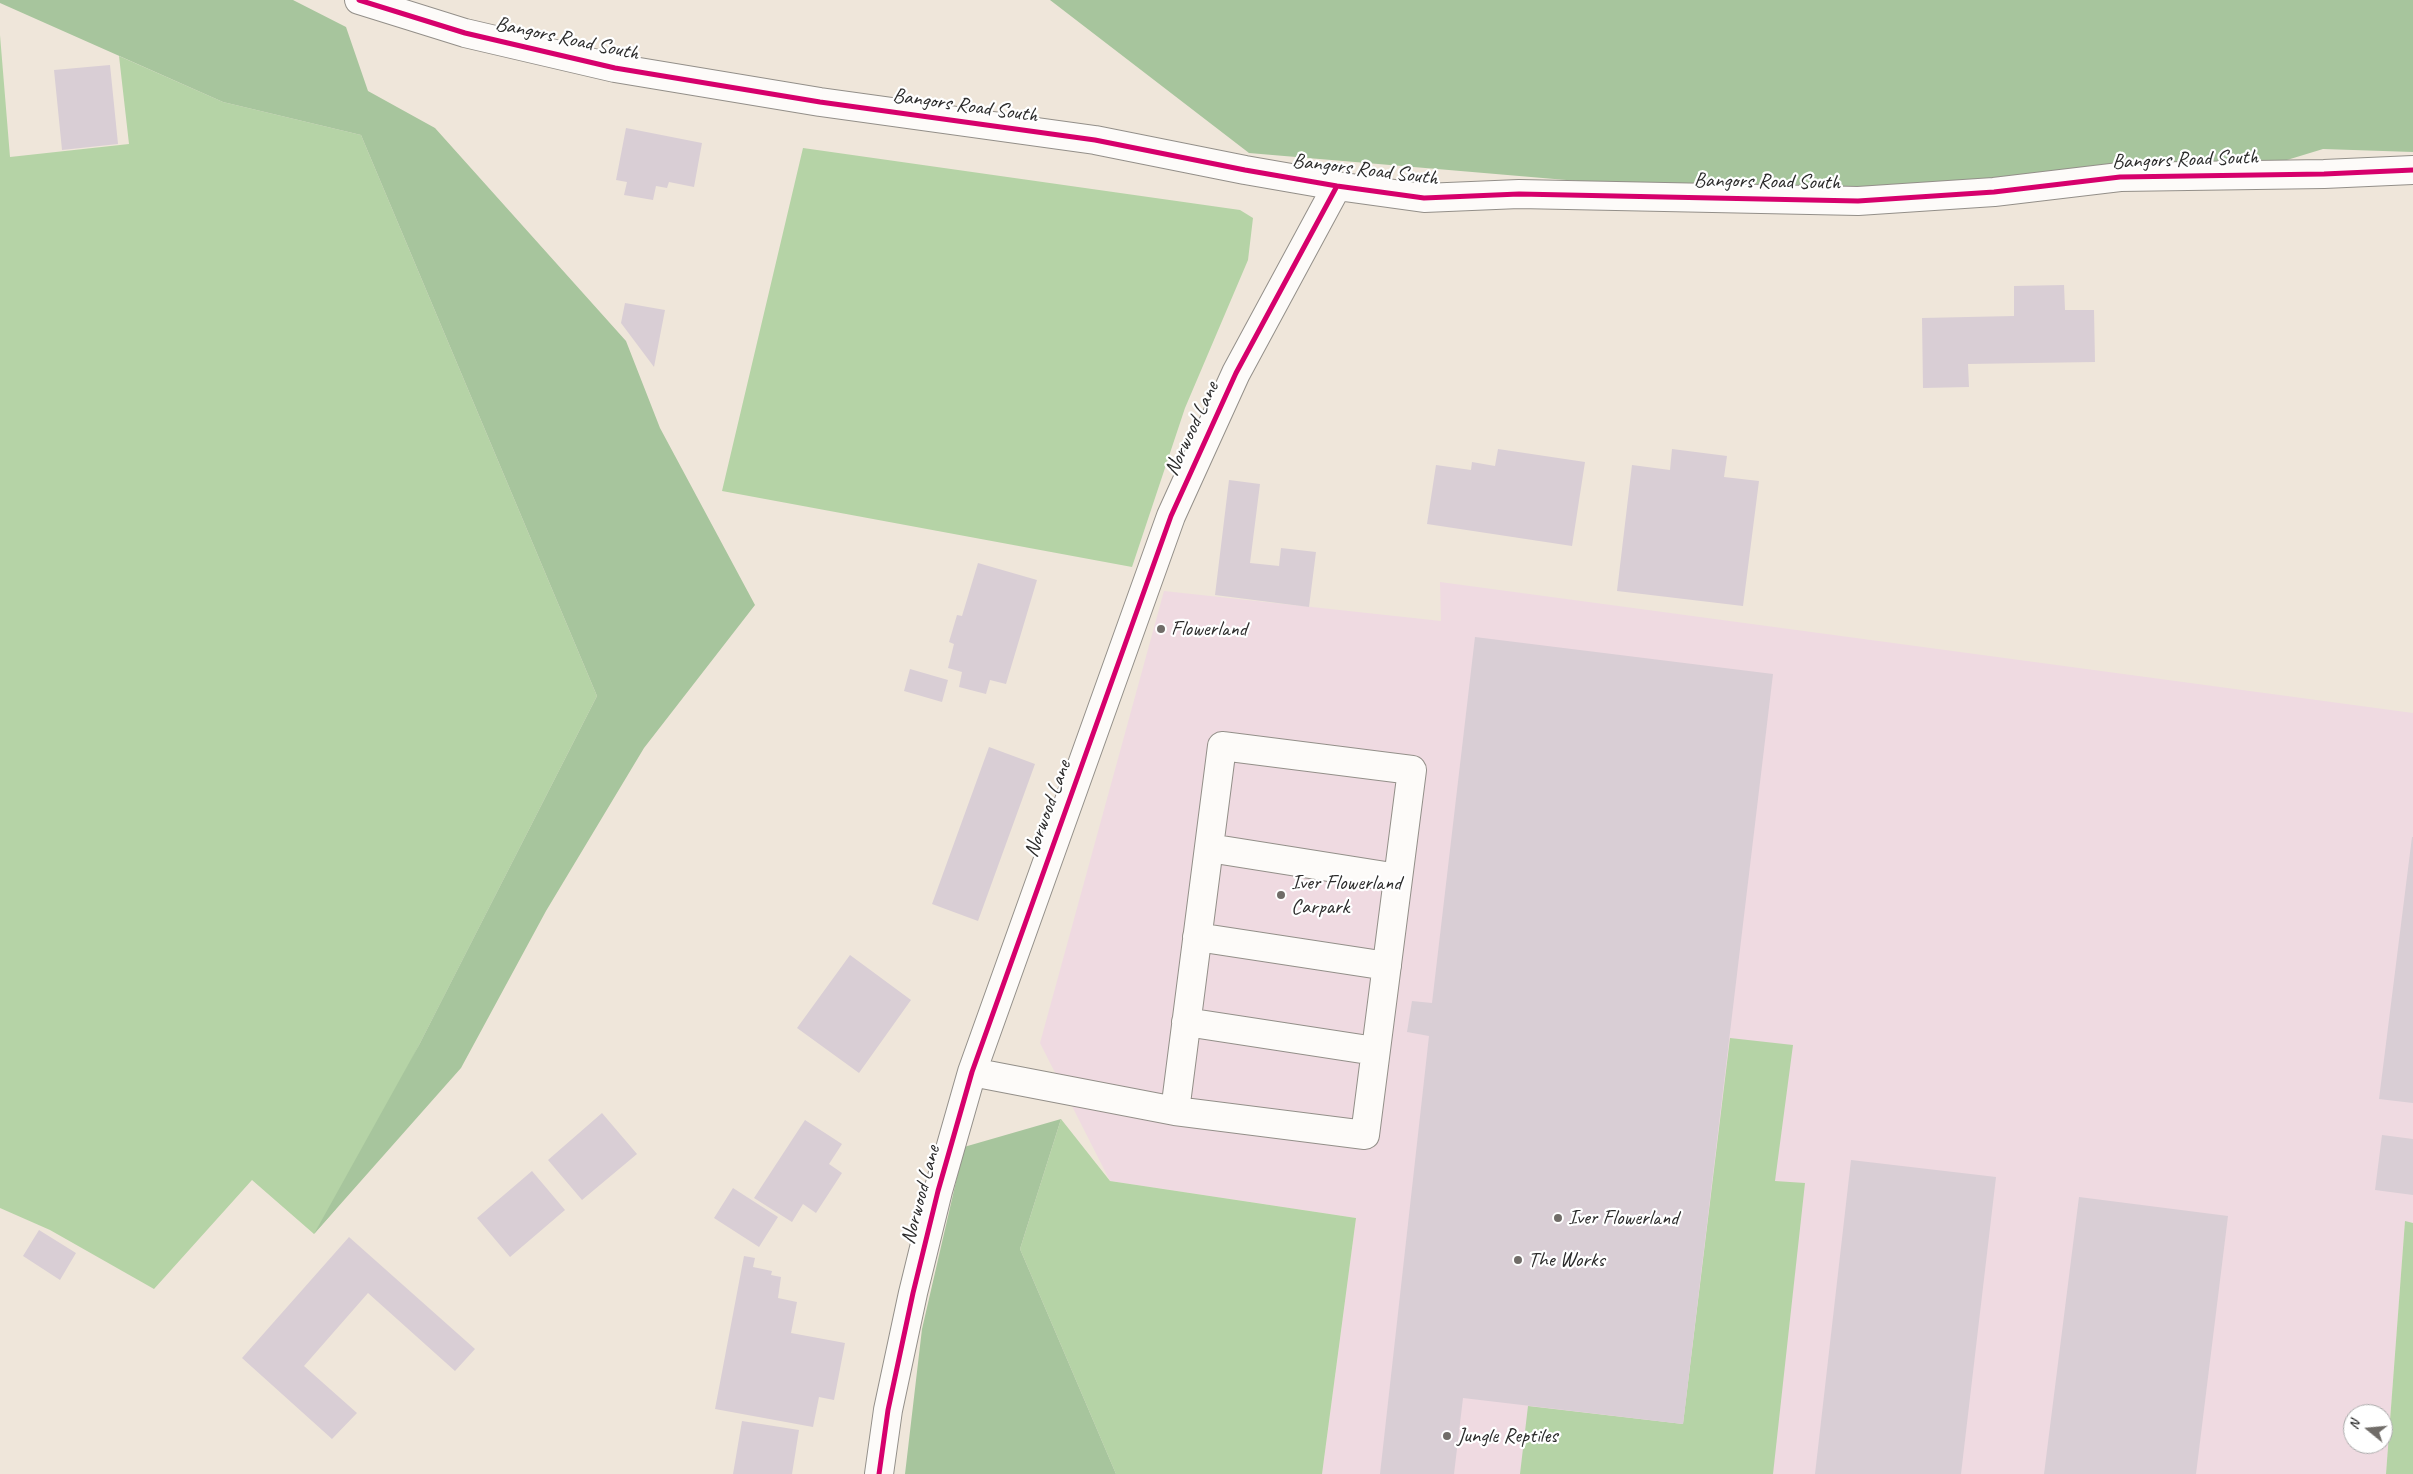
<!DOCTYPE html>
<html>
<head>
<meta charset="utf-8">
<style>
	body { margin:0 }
	#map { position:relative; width:2413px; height:1474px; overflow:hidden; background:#efe6da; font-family:Caveat,sans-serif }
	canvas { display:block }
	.north { position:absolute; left:2343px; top:1404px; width:50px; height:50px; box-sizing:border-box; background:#fff; border:1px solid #aaa; border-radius:50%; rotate:287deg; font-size:14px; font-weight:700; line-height:20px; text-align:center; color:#2b2b2b }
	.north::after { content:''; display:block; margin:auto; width:18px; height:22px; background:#706c68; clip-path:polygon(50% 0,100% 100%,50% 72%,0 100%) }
</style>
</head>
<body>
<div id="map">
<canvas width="2413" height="1474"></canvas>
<div class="north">N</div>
</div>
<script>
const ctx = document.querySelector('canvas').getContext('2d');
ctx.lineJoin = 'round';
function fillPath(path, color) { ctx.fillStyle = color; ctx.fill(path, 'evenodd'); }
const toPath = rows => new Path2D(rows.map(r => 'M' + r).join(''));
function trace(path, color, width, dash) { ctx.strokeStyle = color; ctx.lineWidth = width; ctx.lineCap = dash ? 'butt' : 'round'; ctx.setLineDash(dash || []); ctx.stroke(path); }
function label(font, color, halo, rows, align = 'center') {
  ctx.font = font + ' Caveat,sans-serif'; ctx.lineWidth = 4.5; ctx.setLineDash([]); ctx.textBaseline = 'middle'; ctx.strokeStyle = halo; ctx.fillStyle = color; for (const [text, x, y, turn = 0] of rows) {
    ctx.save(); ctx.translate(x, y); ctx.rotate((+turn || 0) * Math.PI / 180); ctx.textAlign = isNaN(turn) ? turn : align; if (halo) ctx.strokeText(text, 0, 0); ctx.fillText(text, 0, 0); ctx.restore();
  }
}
fillPath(toPath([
	[1440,582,2413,713,2413,1223,2405,1222,2386,1474,1322,1474,1356,1218,1110,1181,1040,1043,1164,591,1441,621],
	[2353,1414,2383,1414,2383,1444,2353,1444]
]), '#efdae1');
fillPath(toPath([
	[0,35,10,157,129,144,119,56,223,102,361,135,597,696,335,1210,314,1234,252,1180,154,1289,50,1230,0,1208],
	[803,148,1240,210,1253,218,1248,260,1185,408,1132,567,722,491],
	[1730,1038,1793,1045,1775,1181,1805,1183,1773,1474,1520,1474,1528,1406,1683,1424],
	[1061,1119,1110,1181,1356,1218,1322,1474,1116,1474,1020,1249],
	[2405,1221,2413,1223,2413,1474,2386,1474]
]), '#b5d3a6');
fillPath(toPath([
	[0,0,293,0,346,27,368,91,435,128,626,341,660,428,755,605,644,748,546,911,461,1068,314,1234,419,1045,597,696,361,135,223,102,0,3],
	[1050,0,2413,0,2413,152,2323,149,2241,174,1766,197,1249,153],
	[1061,1119,1020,1249,1116,1474,905,1474,922,1329,964,1147]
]), '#a7c59d');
fillPath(toPath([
	[110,65,118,144,62,150,54,70],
	[626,128,702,143,694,187,669,182,667,188,656,186,653,200,624,195,627,182,616,180],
	[2064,285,2065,310,2094,310,2095,362,1968,364,1969,387,1923,388,1922,318,2014,316,2014,286],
	[625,303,665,310,654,367,621,323],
	[1498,449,1585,462,1572,546,1427,524,1436,465,1471,470,1472,462,1495,466],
	[1672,449,1727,456,1724,477,1759,481,1743,606,1617,591,1632,465,1670,470],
	[1229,480,1260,484,1250,563,1279,566,1281,548,1316,552,1309,607,1215,595],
	[978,563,1037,580,1006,684,990,680,986,694,959,687,962,672,948,668,954,644,949,642,957,615,962,616],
	[1475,637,1773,674,1683,1424,1463,1398,1454,1474,1380,1474,1429,1036,1407,1032,1412,1001,1432,1003],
	[910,669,948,680,942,702,904,691],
	[989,747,1035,764,978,921,932,904],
	[2412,837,2413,837,2413,1103,2379,1099],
	[850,955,911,1000,859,1073,797,1028],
	[602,1113,637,1154,582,1200,548,1160],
	[805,1120,842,1144,829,1164,842,1173,816,1213,803,1204,792,1222,754,1198],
	[2382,1135,2413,1139,2413,1195,2375,1190],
	[1851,1160,1996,1177,1961,1474,1815,1474],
	[532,1171,565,1210,510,1257,477,1218],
	[733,1188,778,1217,759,1247,714,1218],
	[2079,1197,2228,1216,2196,1474,2044,1474],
	[39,1230,76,1253,60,1280,23,1256],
	[349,1237,475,1349,455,1371,368,1293,304,1366,357,1413,332,1439,242,1358],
	[744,1256,755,1258,753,1267,772,1271,771,1275,781,1277,778,1298,797,1302,791,1333,845,1343,834,1400,819,1397,813,1427,715,1409],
	[742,1421,799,1430,792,1474,733,1474]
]), '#d9ced5');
const minor = toPath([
	[359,0,465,33,615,68,820,102,1095,140,1245,170,1337,186,1424,198,1519,194,1858,201,1994,192,2120,177,2324,174,2413,170],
	[1222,746,1412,770,1365,1135,1175,1111,1222,746],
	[1209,848,1398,878],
	[1197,937,1387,966],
	[1186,1022,1375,1051],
	[972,1072,1175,1111],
	[879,1474,888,1410,913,1293,938,1191,972,1072,1171,516,1236,373,1337,186]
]);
trace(minor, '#938f89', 30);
trace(minor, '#fdfbf9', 28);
trace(toPath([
	[359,0,465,33,615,68,820,102,1095,140,1245,170,1337,186,1424,198,1519,194,1858,201,1994,192,2120,177,2324,174,2413,170],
	[879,1474,888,1410,913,1293,938,1191,972,1072,1171,516,1236,373,1337,186]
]), '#d6006c', 5);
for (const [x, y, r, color] of [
	[1161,629,5,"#706c68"],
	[1281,895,5,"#706c68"],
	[1558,1218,5,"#706c68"],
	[1518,1260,5,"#706c68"],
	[1447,1436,5,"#706c68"]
]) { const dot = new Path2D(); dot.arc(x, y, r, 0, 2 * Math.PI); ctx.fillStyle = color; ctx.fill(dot); trace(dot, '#fff', 2); }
label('21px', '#2b2b2b', '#fff', [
	["Bangors Road South",567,39,12],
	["Bangors Road South",965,106,8],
	["Bangors Road South",2185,160,-2],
	["Bangors Road South",1365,170,7],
	["Bangors Road South",1767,182,1],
	["Norwood Lane",1192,429,-65],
	["Norwood Lane",1048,809,-70],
	["Norwood Lane",921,1195,-75]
]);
label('21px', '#2b2b2b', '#fff', [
	["Flowerland",1171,629],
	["Iver Flowerland",1291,883],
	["Carpark",1291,907],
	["Iver Flowerland",1568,1218],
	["The Works",1528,1260],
	["Jungle Reptiles",1457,1436]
], 'left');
</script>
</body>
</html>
